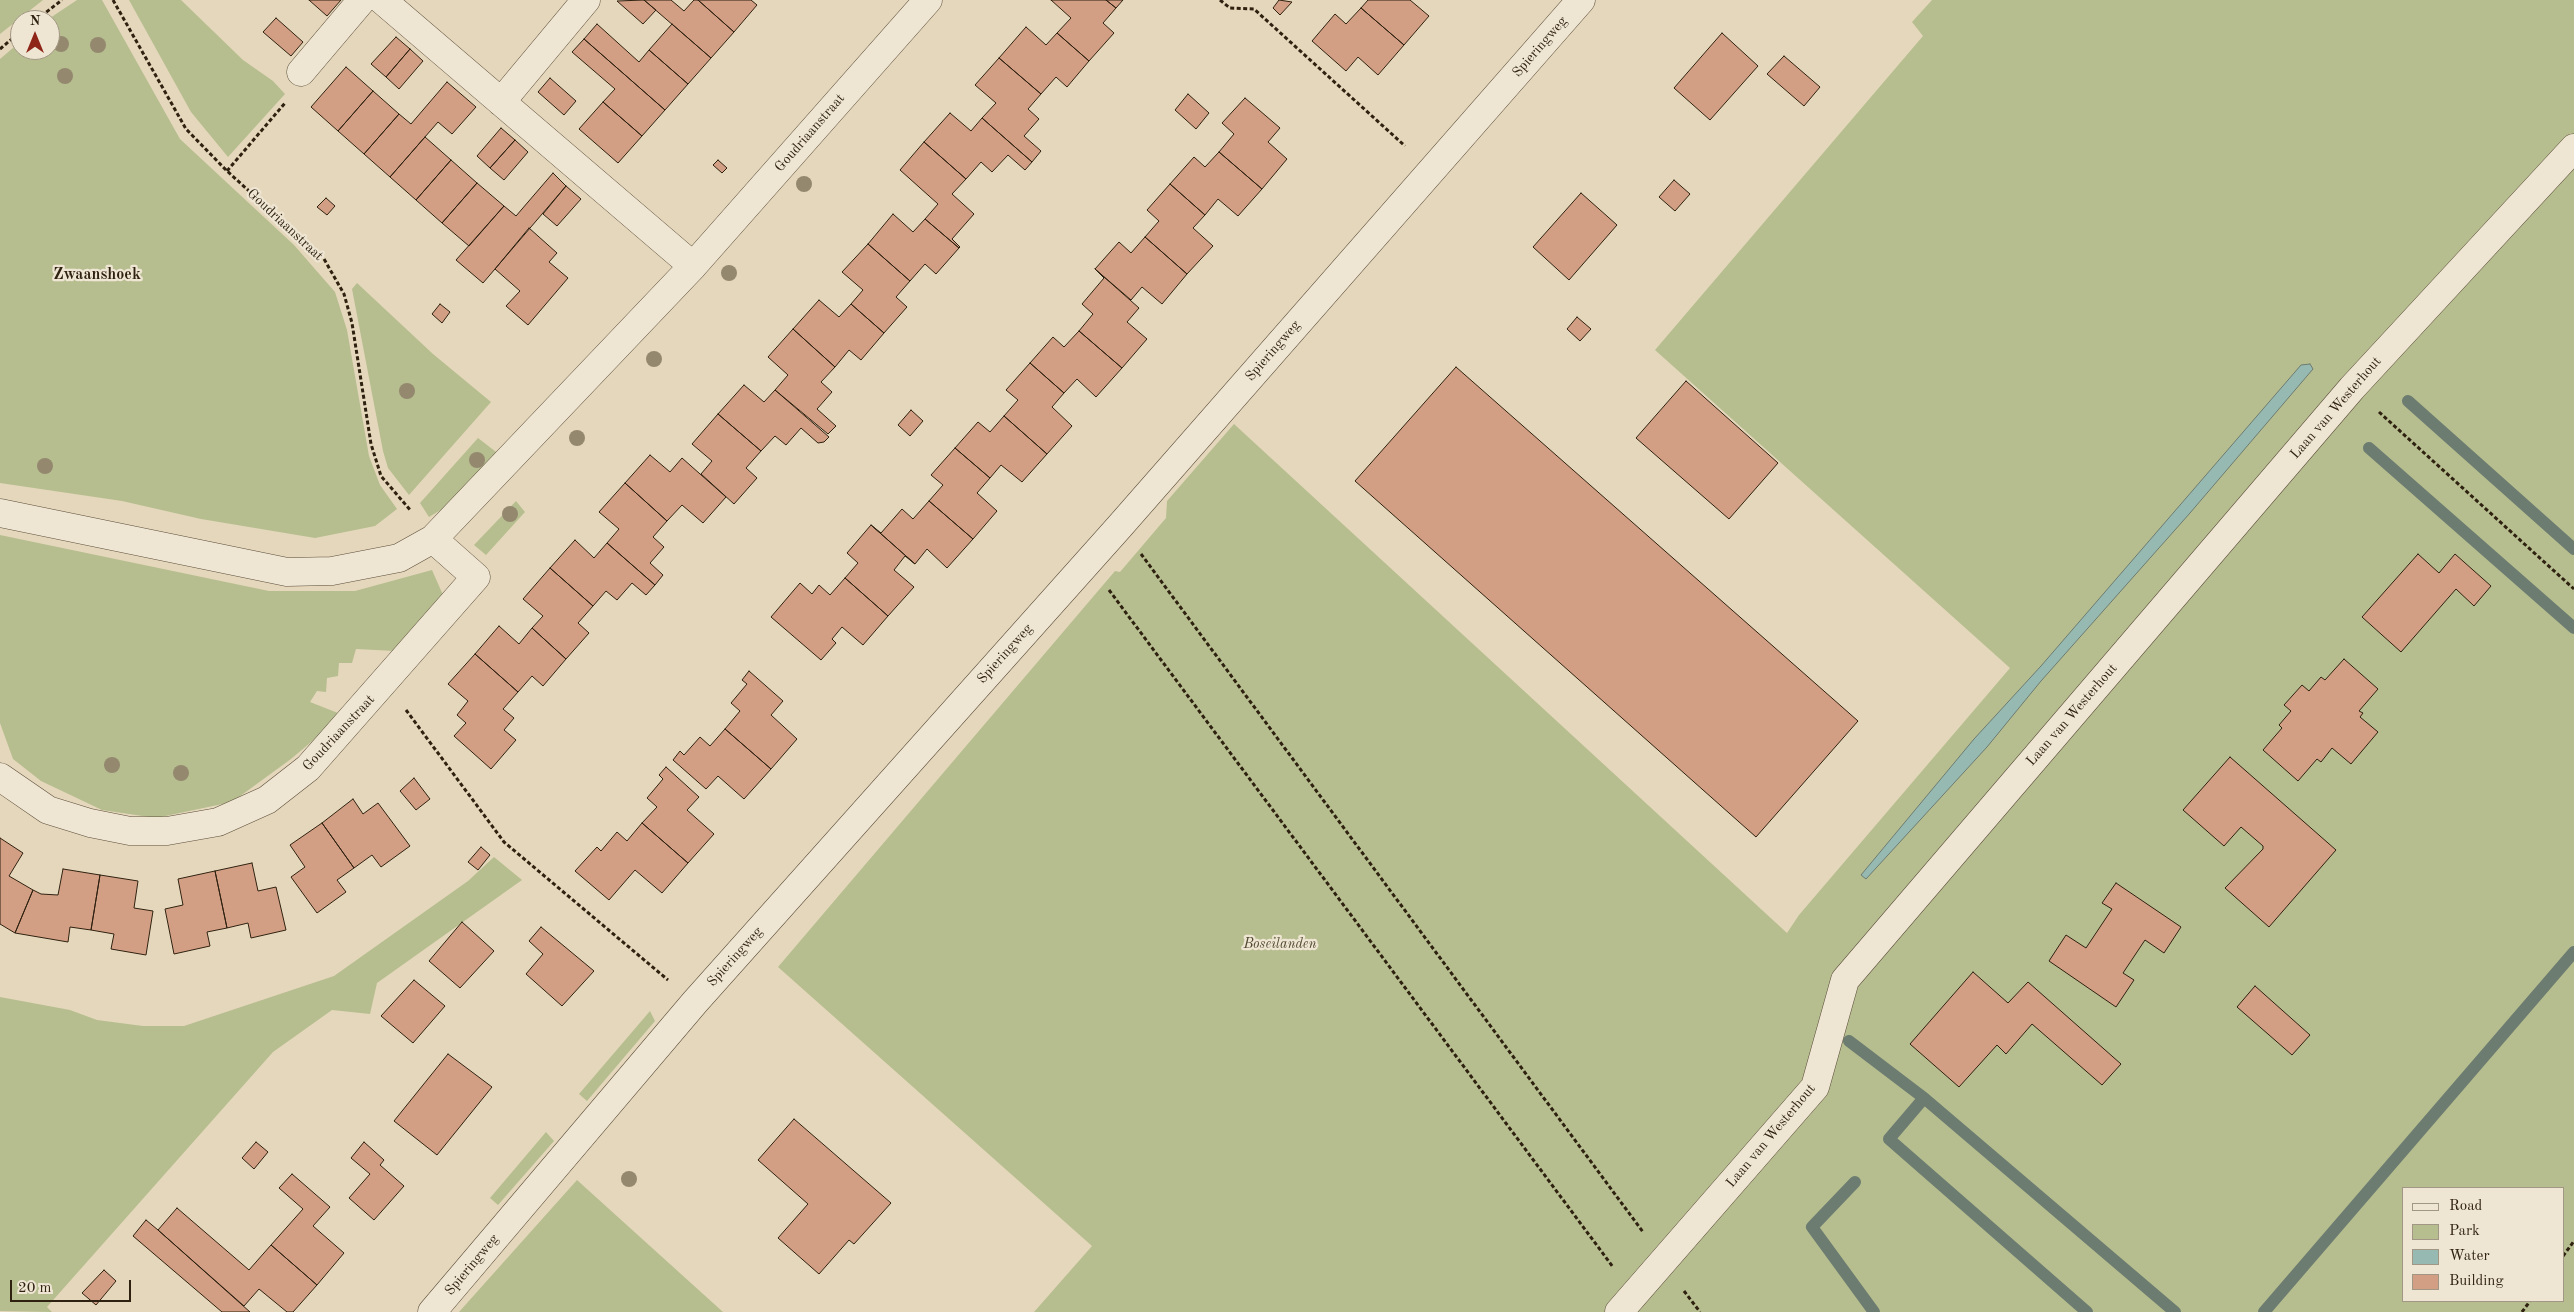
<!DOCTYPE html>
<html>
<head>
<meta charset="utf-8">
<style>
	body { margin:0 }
	#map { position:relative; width:2574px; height:1312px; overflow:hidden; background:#e5d7bb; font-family:"Old Standard TT",serif }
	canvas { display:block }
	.legend { position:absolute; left:2402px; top:1187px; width:162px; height:115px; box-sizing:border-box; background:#eee5d3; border:1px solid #a29785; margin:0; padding:6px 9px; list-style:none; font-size:15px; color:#2f2110 }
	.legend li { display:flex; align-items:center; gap:10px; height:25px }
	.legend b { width:25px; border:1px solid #a29785 }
	.north { position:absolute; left:10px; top:10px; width:50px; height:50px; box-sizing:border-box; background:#eee5d3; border:1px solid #a29785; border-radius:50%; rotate:0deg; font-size:14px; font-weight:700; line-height:20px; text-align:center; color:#2f2110 }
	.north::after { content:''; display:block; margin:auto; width:18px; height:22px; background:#8f2418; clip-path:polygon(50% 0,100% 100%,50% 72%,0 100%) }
	.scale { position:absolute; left:10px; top:1280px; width:121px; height:22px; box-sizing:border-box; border:2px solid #2f2110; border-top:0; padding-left:6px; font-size:15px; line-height:18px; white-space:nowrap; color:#2f2110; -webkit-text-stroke:4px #eee5d3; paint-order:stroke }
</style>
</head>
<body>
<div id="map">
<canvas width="2574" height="1312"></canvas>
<ul class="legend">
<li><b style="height:6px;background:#eee5d3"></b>Road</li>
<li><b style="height:14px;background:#b6be8f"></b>Park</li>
<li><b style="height:14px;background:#96b9b2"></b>Water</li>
<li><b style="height:14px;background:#d39f84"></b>Building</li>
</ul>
<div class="north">N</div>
<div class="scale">20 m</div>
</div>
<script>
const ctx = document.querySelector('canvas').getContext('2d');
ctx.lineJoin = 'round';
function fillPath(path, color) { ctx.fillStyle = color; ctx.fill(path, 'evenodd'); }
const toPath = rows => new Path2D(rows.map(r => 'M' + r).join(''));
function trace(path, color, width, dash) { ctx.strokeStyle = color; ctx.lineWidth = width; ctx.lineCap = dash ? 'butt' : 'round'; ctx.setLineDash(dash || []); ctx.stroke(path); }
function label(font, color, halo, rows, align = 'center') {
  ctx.font = font + ' "Old Standard TT",serif'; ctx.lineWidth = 4.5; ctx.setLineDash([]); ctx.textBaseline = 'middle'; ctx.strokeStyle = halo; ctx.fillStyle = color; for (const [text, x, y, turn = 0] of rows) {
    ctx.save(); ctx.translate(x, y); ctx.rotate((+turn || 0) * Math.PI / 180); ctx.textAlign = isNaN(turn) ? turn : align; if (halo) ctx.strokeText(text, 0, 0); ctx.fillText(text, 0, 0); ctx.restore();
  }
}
fillPath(toPath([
	[0,0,43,0,0,34],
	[77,0,102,0,180,139,294,245,335,292,347,330,369,456,380,485,397,509,375,526,315,538,201,519,122,501,0,483,0,59,20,42,20,50,50,50,50,20,47,20],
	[129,0,181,0,243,60,273,81,285,94,228,157,191,112],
	[1932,0,2574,0,2574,1312,1034,1312,1092,1246,778,967,1115,571,1120,572,1166,518,1167,501,1234,424,1787,933,1799,915,2010,668,1655,350,1923,36,1912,22],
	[2403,1188,2563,1188,2563,1301,2403,1301],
	[357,283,433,354,491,402,409,495,388,468,383,451,352,289],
	[478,438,500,455,454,502,429,517,420,503],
	[516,501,525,512,486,555,474,545],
	[0,535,269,591,355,591,432,570,443,595,395,651,356,649,352,663,339,663,338,676,327,678,326,692,317,691,310,702,343,715,291,759,232,802,156,818,102,810,41,781,13,759,0,723],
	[494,857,522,880,377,983,370,1014,332,1010,273,1052,47,1307,52,1312,0,1311,0,997,70,1010,97,1020,143,1026,184,1026,334,976,468,881],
	[650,1011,655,1021,587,1101,579,1094],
	[546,1132,554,1141,498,1205,490,1198],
	[577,1180,723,1312,459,1312]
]), '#b6be8f');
const water = toPath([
	[2310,364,2313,369,2190,513,2041,681,1987,747,1866,879,1861,875,1974,739,2041,666,2301,365,2310,364]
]);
fillPath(water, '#96b9b2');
trace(water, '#6d7c71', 1);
trace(toPath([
	[2408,401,2574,549],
	[2369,448,2574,628],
	[1849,1041,1924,1098,2175,1312],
	[1924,1098,1889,1139,2087,1312],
	[1855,1182,1812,1227,1874,1312],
	[2264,1312,2574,952]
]), '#6d7c71', 12);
const building = toPath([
	[309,0,341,0,327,16,309,0],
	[644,0,656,10,643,24,617,1,644,0],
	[644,0,671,0,684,11,694,0,698,0,734,32,711,58,644,0],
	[698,0,751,0,757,5,734,32,698,0],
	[1051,0,1106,0,1116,8,1103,23,1114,33,1089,61,1057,33,1071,18,1051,0],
	[1106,0,1123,0,1116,8,1106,0],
	[1279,0,1292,2,1280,15,1273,8,1279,0],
	[1368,0,1410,0,1429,16,1404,45,1361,8,1368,0],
	[1361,8,1404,45,1378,75,1358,57,1346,71,1312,41,1335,14,1346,24,1361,8],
	[276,18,303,42,291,56,263,32,276,18],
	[597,24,639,62,649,50,688,84,665,110,584,39,597,24],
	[672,24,711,58,688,84,649,50,672,24],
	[1026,27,1046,45,1057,33,1089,61,1067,87,1056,77,1041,94,999,58,1026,27],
	[1722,33,1758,66,1710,120,1674,88,1722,33],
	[396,37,410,49,386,77,371,64,396,37],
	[584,39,665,110,642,136,603,102,615,89,572,52,584,39],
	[410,49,423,61,399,89,386,77,410,49],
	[1784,56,1820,87,1804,106,1767,74,1784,56],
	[999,58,1041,94,1028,109,1039,119,1024,136,1041,151,1032,162,982,118,996,103,975,85,999,58],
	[346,67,373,91,338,131,311,107,346,67],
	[550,78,576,101,564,115,538,92,550,78],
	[447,82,476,107,452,134,438,122,390,177,364,154,399,114,411,124,447,82],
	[373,91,399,114,364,154,338,131,373,91],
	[1188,94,1209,113,1196,129,1175,110,1188,94],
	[1245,98,1280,128,1268,142,1287,159,1262,189,1219,152,1234,134,1222,123,1245,98],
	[603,102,642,136,618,163,579,129,603,102],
	[950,113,971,131,982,118,1032,162,1025,170,1008,155,992,172,981,162,966,179,924,142,950,113],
	[501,128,515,140,490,168,477,156,501,128],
	[425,137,451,160,416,200,390,177,425,137],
	[515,140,528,152,504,180,490,168,515,140],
	[924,142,966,179,952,194,974,214,952,239,960,247,959,248,925,219,938,204,900,170,924,142],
	[1219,152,1262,189,1238,216,1218,199,1205,215,1170,184,1194,157,1205,167,1219,152],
	[451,160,477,183,442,223,416,200,451,160],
	[718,160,727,168,722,173,713,165,718,160],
	[553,173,566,186,483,283,456,260,504,206,516,216,553,173],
	[1674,180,1690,194,1675,211,1659,197,1674,180],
	[477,183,504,206,469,246,442,223,477,183],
	[1170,184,1205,215,1193,228,1213,246,1187,274,1145,237,1159,221,1147,210,1170,184],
	[566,186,581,199,557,226,543,214,566,186],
	[1581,193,1617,225,1569,280,1533,247,1581,193],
	[326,198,335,206,327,215,317,207,326,198],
	[893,214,913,232,925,219,959,248,936,274,925,264,910,281,868,244,893,214],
	[529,228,557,253,549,262,568,278,528,325,506,306,520,291,495,269,529,228],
	[1145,237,1187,274,1162,304,1142,287,1131,300,1095,269,1119,242,1131,253,1145,237],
	[868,244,910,281,896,297,907,307,884,333,851,304,863,290,842,272,868,244],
	[1095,269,1139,308,1127,322,1147,339,1122,368,1079,331,1093,314,1082,304,1104,278,1095,269],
	[819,300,839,317,851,304,884,333,861,360,849,350,835,367,793,329,819,300],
	[440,304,450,312,442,323,432,314,440,304],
	[1577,317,1591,329,1580,341,1567,329,1577,317],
	[793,329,835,367,821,382,832,392,817,409,836,426,828,434,775,390,788,375,768,357,793,329],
	[1079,331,1122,368,1096,397,1077,379,1064,393,1030,363,1053,337,1064,347,1079,331],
	[1030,363,1064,393,1052,407,1072,426,1047,454,1004,416,1018,400,1006,390,1030,363],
	[1456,367,1858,721,1756,837,1355,481,1456,367],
	[1686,381,1778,463,1729,519,1636,438,1686,381],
	[744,385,764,402,775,390,829,437,824,442,818,443,801,428,786,445,775,436,761,451,718,414,744,385],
	[911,410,923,421,910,436,898,425,911,410],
	[718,414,761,451,746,468,757,478,734,504,701,474,712,461,692,444,718,414],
	[1004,416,1047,454,1022,482,1001,465,990,478,955,448,978,422,990,432,1004,416],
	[955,448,990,478,977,493,997,511,973,539,929,501,943,485,931,475,955,448],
	[650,455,670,472,682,458,726,497,703,523,682,505,667,521,625,483,650,455],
	[625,483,667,521,653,537,664,547,650,563,663,575,655,585,607,543,619,529,599,512,625,483],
	[929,501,973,539,947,568,927,549,915,564,871,525,881,533,902,509,913,519,929,501],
	[871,525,915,564,905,556,894,570,914,587,888,616,845,578,858,563,847,553,871,525],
	[575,540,594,558,607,543,655,585,646,595,632,583,617,600,606,591,593,606,550,568,575,540],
	[2418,554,2439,573,2455,554,2491,586,2474,606,2456,589,2401,652,2362,617,2418,554],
	[550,568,593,606,578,623,589,633,566,659,532,628,543,616,523,599,550,568],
	[845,578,888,616,863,645,842,627,832,639,836,643,821,660,771,617,800,583,812,594,819,585,830,595,845,578],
	[499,626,519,644,532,628,566,659,543,686,532,676,518,692,475,654,499,626],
	[475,654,518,692,503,709,514,718,504,730,516,740,491,769,454,736,466,723,457,715,468,701,448,684,475,654],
	[2344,659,2378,689,2359,711,2363,713,2360,717,2378,732,2351,764,2332,748,2321,762,2317,759,2298,781,2263,750,2282,728,2279,725,2291,711,2284,705,2302,685,2309,691,2321,677,2325,680,2344,659],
	[749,671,783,701,771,715,797,739,771,769,725,729,740,711,731,703,747,684,742,680,749,671],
	[725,729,771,769,744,799,718,776,706,789,673,760,680,751,684,755,700,737,710,746,725,729],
	[2230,757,2336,850,2269,927,2225,888,2263,849,2263,846,2241,827,2224,846,2183,810,2230,757],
	[666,767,699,797,687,810,714,834,688,863,642,823,657,807,647,798,663,779,659,775,666,767],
	[414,778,430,799,416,810,400,791,414,778],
	[353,799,363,814,378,803,410,846,381,867,372,855,354,868,322,823,353,799],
	[322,823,354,868,337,880,346,892,317,913,291,877,305,867,290,845,322,823],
	[642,823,688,863,662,893,635,870,609,900,575,871,597,847,601,851,617,832,627,841,642,823],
	[0,838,23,853,9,876,33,890,15,933,0,924,0,838],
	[481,847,490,855,478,870,468,862,481,847],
	[252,863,258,891,276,887,286,930,251,938,248,923,227,928,215,871,252,863],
	[63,869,100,875,91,930,70,927,68,942,15,933,33,890,41,894,58,895,63,869],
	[215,871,227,928,207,932,210,946,174,954,165,909,183,905,178,879,215,871],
	[100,875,138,881,134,908,153,911,146,955,111,949,114,934,91,930,100,875],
	[2116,883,2181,927,2164,953,2145,940,2123,973,2134,980,2116,1007,2049,961,2066,935,2086,948,2112,909,2102,903,2116,883],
	[462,922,494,951,460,988,429,961,462,922],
	[541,927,594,971,562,1006,526,974,543,954,529,941,541,927],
	[1973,972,2008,1003,2028,982,2121,1064,2102,1085,2032,1024,2006,1054,1997,1045,1959,1087,1910,1044,1973,972],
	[414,980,445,1006,413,1043,381,1016,414,980],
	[2255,986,2310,1035,2292,1055,2237,1007,2255,986],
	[448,1054,492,1087,437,1155,394,1121,448,1054],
	[794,1119,891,1203,854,1244,849,1240,819,1274,778,1238,808,1204,758,1160,794,1119],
	[256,1142,268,1152,254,1169,242,1158,256,1142],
	[364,1142,384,1160,380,1165,404,1186,374,1220,349,1198,370,1174,351,1158,364,1142],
	[292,1174,330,1207,313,1226,344,1253,317,1285,271,1245,303,1209,279,1188,292,1174],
	[177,1208,249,1270,271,1245,317,1285,293,1312,287,1312,259,1289,244,1306,158,1230,177,1208],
	[146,1220,158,1230,250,1312,222,1312,133,1236,146,1220],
	[104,1270,116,1281,96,1305,82,1293,104,1270]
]);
fillPath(building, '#d39f84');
trace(building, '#2f2110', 1);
const minor = toPath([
	[382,0,693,266],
	[301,72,362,0],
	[501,102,586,0],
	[0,513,287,572,332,571,399,558,433,539,693,266,928,0],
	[0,777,48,810,90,823,130,831,167,831,218,822,267,800,308,768,476,577,433,539],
	[432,1312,695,1002,1120,526,1581,0],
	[1619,1312,1815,1087,1845,980,2352,388,2574,148]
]);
trace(minor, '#5c4e3b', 29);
trace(toPath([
	[113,0,186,129,227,171,324,259,344,294,352,323,371,444,381,476,411,511],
	[1220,0,1230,8,1254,9,1405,146],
	[36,20,62,0],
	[0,49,20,32],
	[227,171,285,103],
	[2379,412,2574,589],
	[1141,554,1643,1232],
	[1109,590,1613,1267],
	[406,710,504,842,668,980],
	[2563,1256,2574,1241],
	[1684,1291,1700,1312],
	[2522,1312,2530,1301]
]), '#2f2110', 3, [4, 2.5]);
trace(minor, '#eee5d3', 28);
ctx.fillStyle = '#94886f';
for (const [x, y] of [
	[61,44],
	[98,45],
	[65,76],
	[804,184],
	[729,273],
	[654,359],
	[407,391],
	[577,438],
	[477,460],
	[45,466],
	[510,514],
	[112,765],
	[181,773],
	[629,1179]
]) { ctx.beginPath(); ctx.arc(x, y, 8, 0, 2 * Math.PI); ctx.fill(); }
label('14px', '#2f2110', '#eee5d3', [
	["Spieringweg",1540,47,-49],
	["Goudriaanstraat",810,133,-49],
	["Goudriaanstraat",285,225,43],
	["Spieringweg",1273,351,-49],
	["Laan van Westerhout",2336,408,-49],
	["Spieringweg",1005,654,-48],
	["Laan van Westerhout",2072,715,-49],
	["Goudriaanstraat",339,733,-47],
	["Spieringweg",735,957,-48],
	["Laan van Westerhout",1771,1136,-50],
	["Spieringweg",472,1265,-50]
]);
label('italic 14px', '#514830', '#eee5d3', [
	["Boseilanden",1280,944]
]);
label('bold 16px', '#2f2110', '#eee5d3', [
	["Zwaanshoek",97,275]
]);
</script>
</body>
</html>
